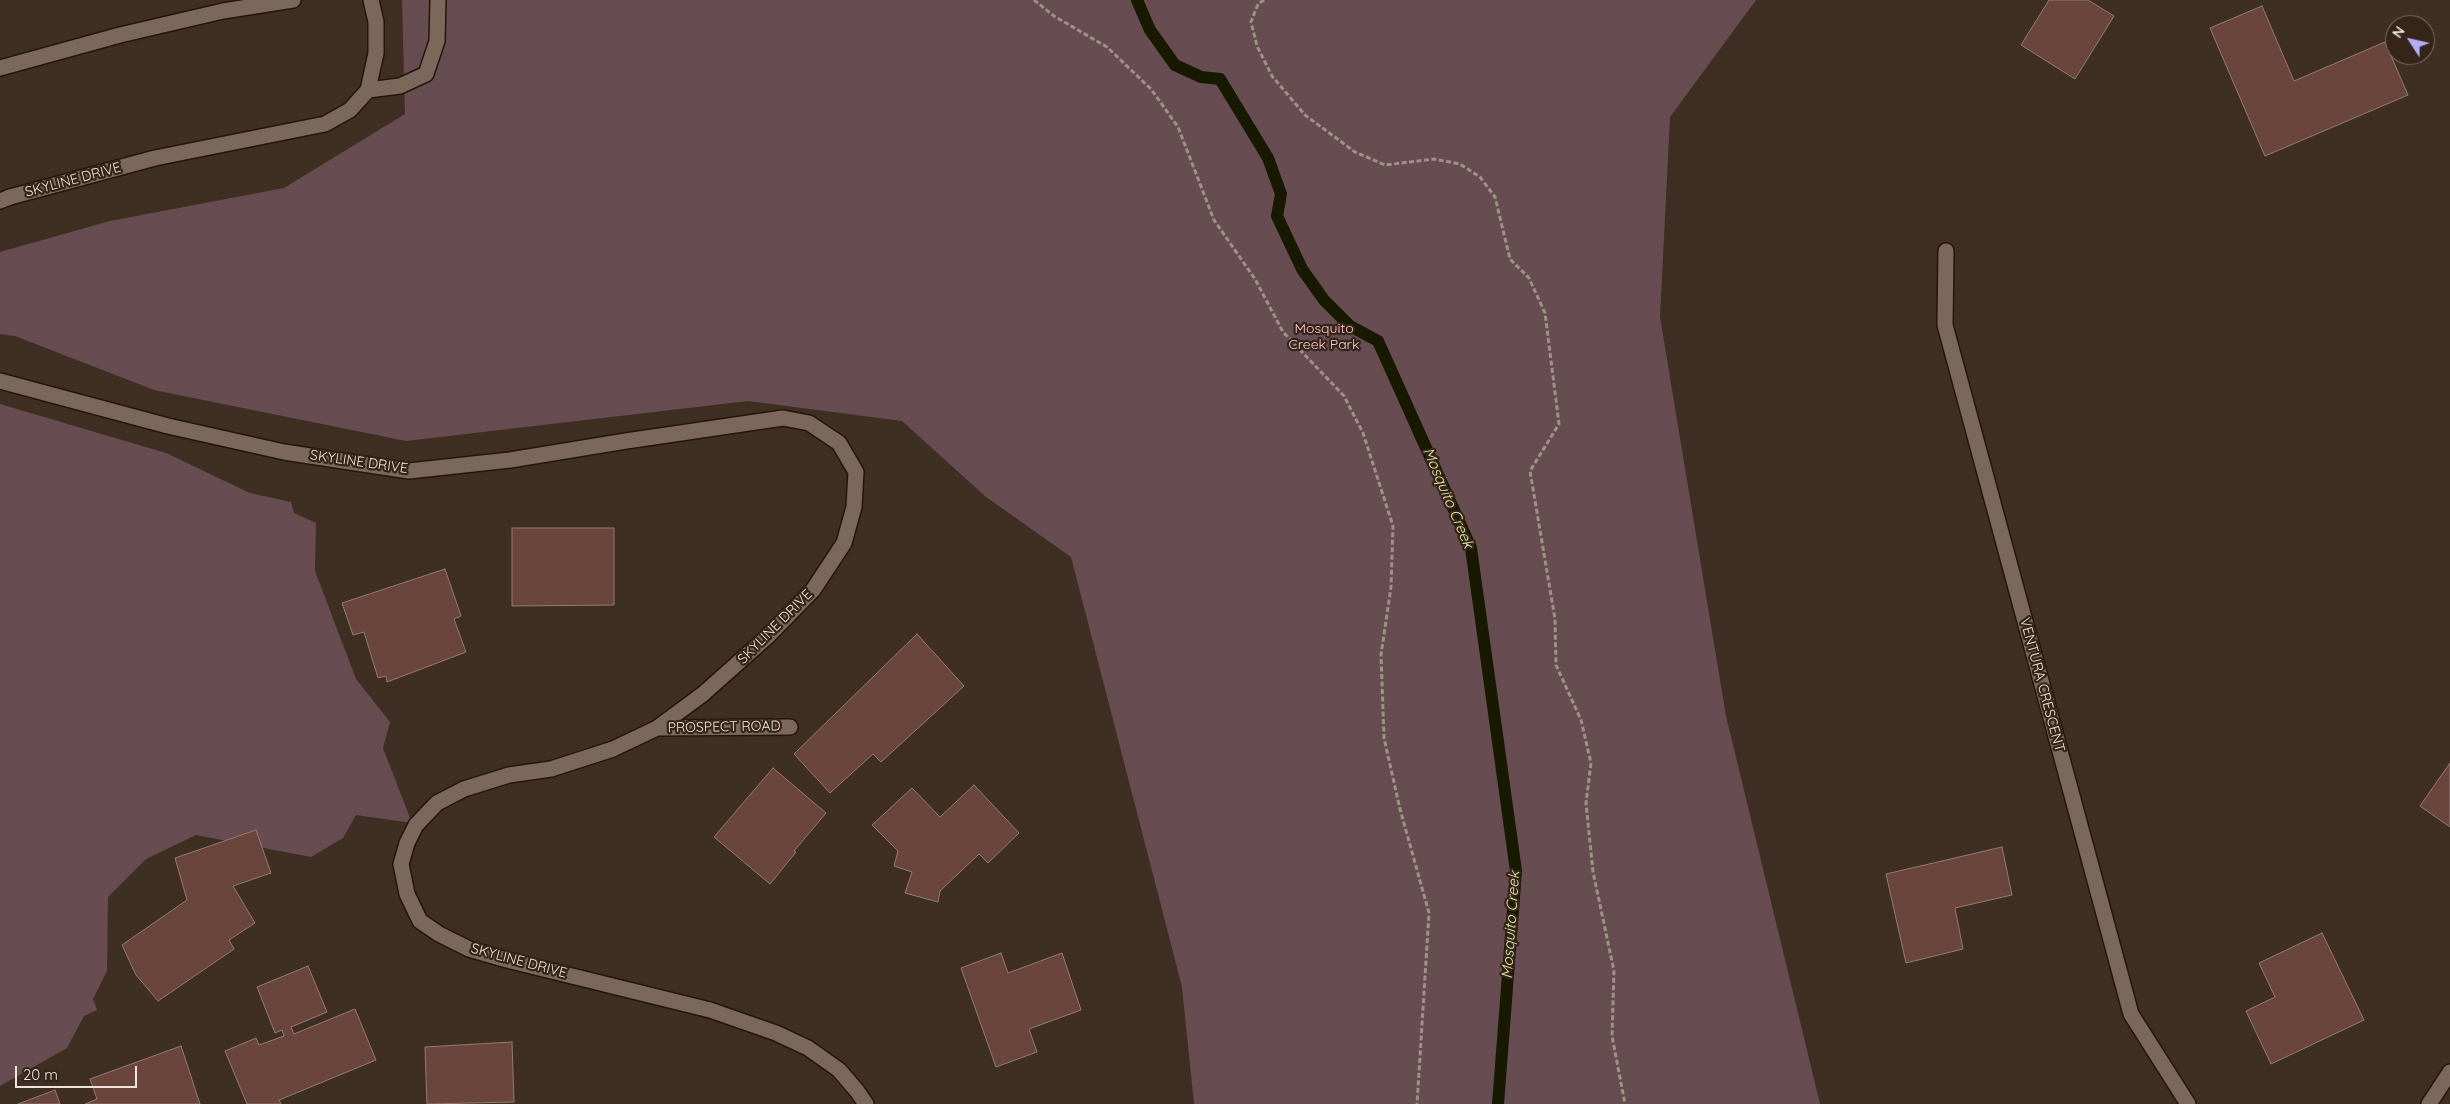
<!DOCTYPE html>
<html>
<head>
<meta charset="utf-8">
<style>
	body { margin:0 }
	#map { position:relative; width:2450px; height:1104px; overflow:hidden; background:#3f2f22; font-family:Quicksand,sans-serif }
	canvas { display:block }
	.north { position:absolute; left:2385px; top:15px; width:50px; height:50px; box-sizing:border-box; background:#342518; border:1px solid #7e7166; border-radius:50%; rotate:305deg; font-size:14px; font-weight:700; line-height:20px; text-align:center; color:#eee4db }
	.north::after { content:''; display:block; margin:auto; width:18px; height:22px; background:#b1adfa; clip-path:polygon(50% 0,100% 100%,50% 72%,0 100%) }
	.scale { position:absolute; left:15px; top:1066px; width:122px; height:22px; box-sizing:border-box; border:2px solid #eee4db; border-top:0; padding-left:6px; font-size:15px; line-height:18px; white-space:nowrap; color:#eee4db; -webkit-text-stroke:4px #342518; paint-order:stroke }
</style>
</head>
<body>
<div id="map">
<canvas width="2450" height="1104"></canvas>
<div class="north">N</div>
<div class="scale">20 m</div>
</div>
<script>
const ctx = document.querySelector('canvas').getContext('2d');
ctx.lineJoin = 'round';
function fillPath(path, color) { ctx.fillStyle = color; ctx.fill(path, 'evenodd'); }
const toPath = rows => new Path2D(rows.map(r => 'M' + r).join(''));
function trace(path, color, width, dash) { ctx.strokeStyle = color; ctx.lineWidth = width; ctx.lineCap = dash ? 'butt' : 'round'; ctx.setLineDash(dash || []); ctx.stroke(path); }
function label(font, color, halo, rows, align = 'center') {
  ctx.font = font + ' Quicksand,sans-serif'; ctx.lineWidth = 4.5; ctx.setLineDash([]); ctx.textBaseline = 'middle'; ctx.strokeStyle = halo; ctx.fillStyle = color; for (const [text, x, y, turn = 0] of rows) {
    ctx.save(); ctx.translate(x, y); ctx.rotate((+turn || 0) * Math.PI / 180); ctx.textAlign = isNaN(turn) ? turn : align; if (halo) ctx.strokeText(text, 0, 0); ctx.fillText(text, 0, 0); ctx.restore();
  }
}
fillPath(toPath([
	[402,0,1756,0,1670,117,1660,317,1726,716,1820,1104,1194,1104,1182,987,1071,557,986,497,902,421,748,401,406,441,154,390,15,336,0,334,0,252,110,221,284,188,405,114],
	[0,404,166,453,250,493,291,502,294,513,316,523,315,571,356,679,390,722,383,748,412,823,356,815,343,838,311,857,196,835,146,859,108,897,107,971,93,999,97,1010,84,1016,67,1048,0,1086]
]), '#674c51');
trace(toPath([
	[1137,0,1150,30,1175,65,1201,77,1220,79,1268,158,1281,194,1277,216,1302,269,1324,300,1350,326,1378,341,1471,548,1516,871,1498,1104]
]), '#171901', 12);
const building = toPath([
	[2049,0,2088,0,2114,16,2075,79,2021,45,2049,0],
	[2262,6,2294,81,2385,42,2408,95,2265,156,2210,28,2262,6],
	[512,528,614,528,614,605,512,606,512,528],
	[445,569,461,616,454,619,466,652,387,682,386,676,378,678,364,632,353,635,342,603,445,569],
	[917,634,964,686,881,762,873,754,830,793,794,754,917,634],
	[2450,763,2450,827,2420,806,2450,763],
	[773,768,826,813,794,851,796,852,770,884,714,837,773,768],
	[974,785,1019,833,988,863,979,854,940,891,938,902,905,893,912,872,894,866,898,851,872,825,912,788,940,817,974,785],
	[256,830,271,873,233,886,255,923,229,940,234,949,158,1001,136,975,122,945,187,900,175,858,256,830],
	[2002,847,2012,895,1955,908,1963,949,1906,963,1886,874,2002,847],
	[2322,933,2364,1020,2271,1064,2246,1011,2275,997,2259,963,2322,933],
	[1001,953,1008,973,1062,953,1081,1010,1029,1029,1037,1052,996,1067,961,968,1001,953],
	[308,966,327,1012,291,1027,294,1034,355,1009,376,1060,279,1100,281,1104,247,1104,225,1051,256,1038,259,1045,284,1036,282,1030,275,1033,257,987,308,966],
	[512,1042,514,1102,427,1104,425,1047,512,1042],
	[181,1046,200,1104,85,1104,97,1099,90,1079,181,1046],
	[55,1090,60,1104,18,1104,55,1090]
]);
fillPath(building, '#6a453c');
trace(building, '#937b75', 1);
const lane = toPath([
	[0,68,120,35,223,11,293,0],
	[368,90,400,86,426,74,437,41,438,0],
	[10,197,155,158,325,124,350,110,368,90,376,53,376,22,371,0]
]);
const street = toPath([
	[0,201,10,197],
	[1946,251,1945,325,2131,1014,2188,1104],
	[0,381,168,426,284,452,409,471,510,460,626,441,783,418,809,423,839,443,856,472,854,507,844,543,813,590,767,637,703,694,657,728,613,749,551,769,509,775,464,789,437,803,416,825,407,843,401,864,407,894,420,921,439,934,469,949,507,960,710,1010,776,1033,808,1048,839,1070,857,1091,866,1104],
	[657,728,790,727],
	[2429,1104,2450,1072]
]);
trace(lane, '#25160a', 18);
trace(street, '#25160a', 18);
trace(toPath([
	[1034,0,1054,16,1107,47,1151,89,1178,127,1214,220,1255,279,1283,332,1344,396,1363,433,1393,526,1391,587,1381,655,1384,738,1400,809,1429,913,1417,1104],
	[1264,0,1258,4,1251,22,1257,46,1272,76,1305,115,1355,152,1385,165,1434,159,1460,164,1480,177,1495,197,1510,259,1529,278,1545,313,1559,424,1530,471,1555,619,1556,665,1581,720,1591,763,1586,803,1593,872,1614,971,1612,1036,1625,1104]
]), '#9e9186', 3, [5, 2.5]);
trace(lane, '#7b685a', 15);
trace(street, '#7b685a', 15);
label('14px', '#eee4db', '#342518', [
	["SKYLINE DRIVE",73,180,-15],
	["SKYLINE DRIVE",359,462,8],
	["SKYLINE DRIVE",775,627,-45],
	["VENTURA CRESCENT",2042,685,75],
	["PROSPECT ROAD",724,727,-1],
	["SKYLINE DRIVE",519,961,15]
]);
label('14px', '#fec4ce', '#342518', [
	["Mosquito",1324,329],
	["Creek Park",1324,345]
]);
label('italic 15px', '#dfe7a6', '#342518', [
	["Mosquito Creek",1448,498,67],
	["Mosquito Creek",1511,925,-86]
]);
</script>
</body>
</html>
